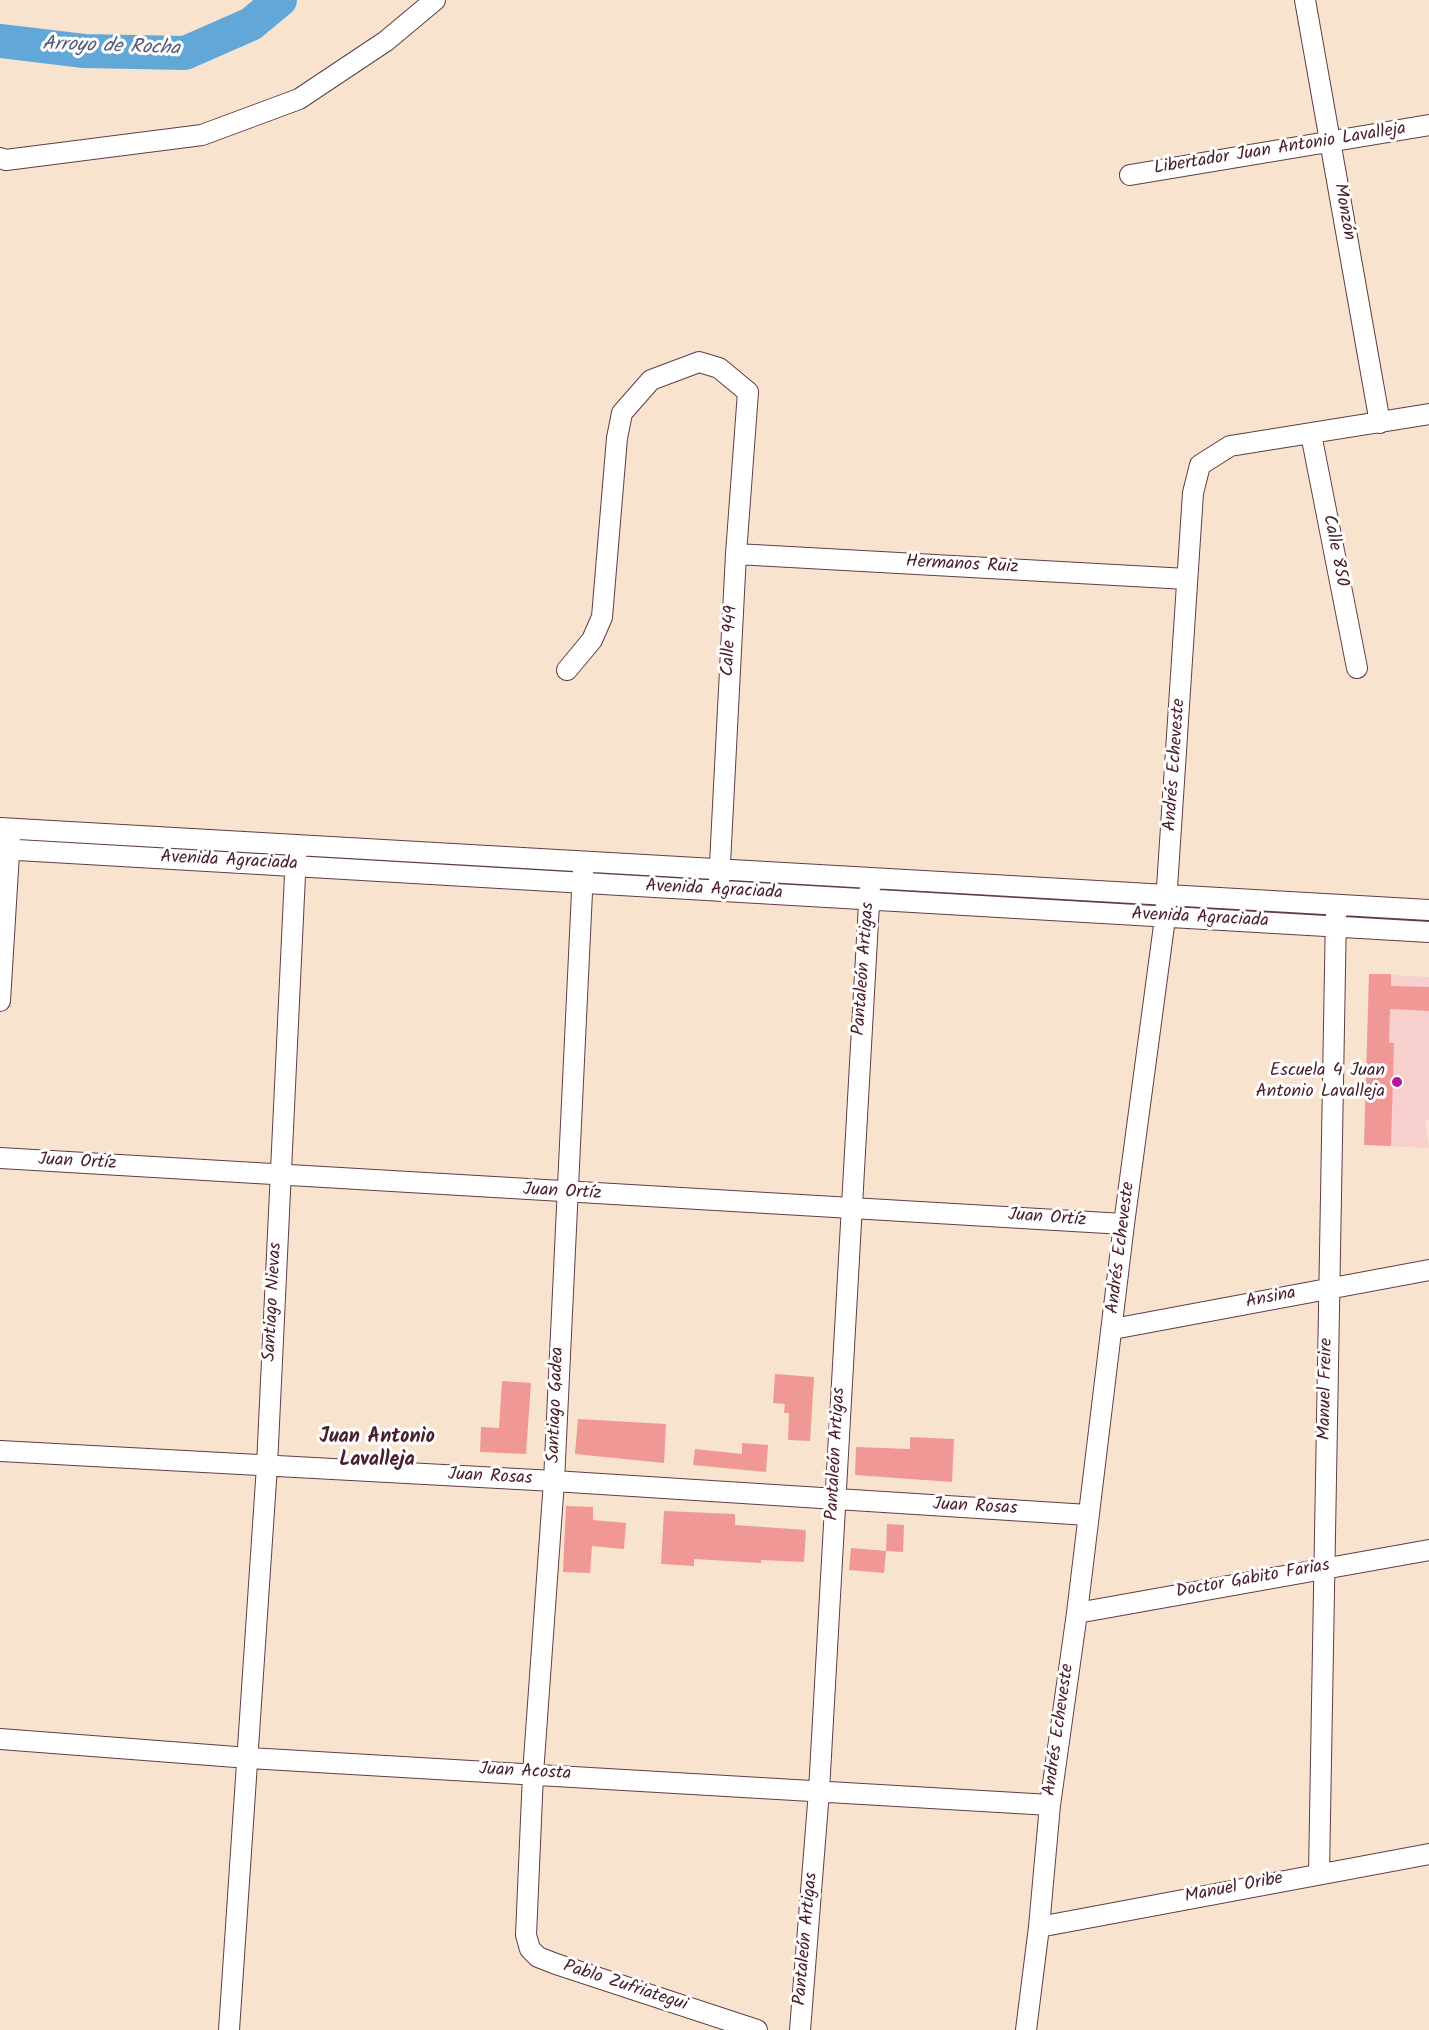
<!DOCTYPE html>
<html>
<head>
<meta charset="utf-8">
<style>
	body { margin:0 }
	canvas { display:block; background:#f7e3ce }
</style>
</head>
<body>
<canvas width="1429" height="2030"></canvas>
<script>
const ctx = document.querySelector('canvas').getContext('2d');
ctx.lineJoin = 'round';
function fillPath(path, color) { ctx.fillStyle = color; ctx.fill(path, 'evenodd'); }
const toPath = rows => new Path2D(rows.map(r => 'M' + r).join(''));
function trace(path, color, width, dash) { ctx.strokeStyle = color; ctx.lineWidth = width; ctx.lineCap = dash ? 'butt' : 'round'; ctx.setLineDash(dash || []); ctx.stroke(path); }
function label(font, color, halo, rows, align = 'center') {
  ctx.font = font + ' Kalam,sans-serif'; ctx.lineWidth = 6; ctx.setLineDash([]); ctx.textBaseline = 'middle'; ctx.strokeStyle = halo; ctx.fillStyle = color; for (const [text, x, y, turn = 0] of rows) {
    ctx.save(); ctx.translate(x, y); ctx.rotate((+turn || 0) * Math.PI / 180); ctx.textAlign = isNaN(turn) ? turn : align; if (halo) ctx.strokeText(text, 0, 0); ctx.fillText(text, 0, 0); ctx.restore();
  }
}
fillPath(toPath([
	[1369,974,1429,977,1429,1120,1425,1120,1429,1148,1364,1145]
]), '#f7d0ce');
trace(toPath([
	[0,41,84,51,185,53,251,24,280,0]
]), '#61a8d8', 34);
fillPath(toPath([
	[1369,974,1391,974,1391,986,1429,987,1429,1011,1390,1009,1389,1043,1394,1043,1391,1146,1364,1145],
	[775,1374,814,1377,810,1441,788,1440,789,1413,784,1413,785,1404,773,1403],
	[502,1381,531,1383,526,1454,480,1452,481,1427,499,1428],
	[578,1419,666,1424,664,1463,575,1454],
	[910,1437,954,1439,952,1482,855,1475,856,1447,910,1449],
	[742,1443,768,1445,766,1472,693,1465,695,1449,742,1454],
	[566,1506,593,1507,593,1520,626,1523,624,1549,592,1546,590,1573,563,1572],
	[664,1511,735,1514,735,1525,806,1530,804,1562,761,1560,761,1563,694,1559,694,1566,661,1564],
	[887,1524,904,1525,903,1552,886,1551],
	[851,1548,886,1551,884,1573,849,1570]
]), '#f09896');
const minor = toPath([
	[1305,0,1380,423],
	[0,158,6,160,202,135,299,99,386,41,435,0],
	[1130,175,1429,125],
	[1311,434,1357,668],
	[736,554,1187,579],
	[567,670,592,640,602,617,617,438,622,413,651,380,699,362,719,368,748,392,736,554,719,883],
	[0,828,1429,910],
	[0,849,1429,932],
	[583,871,554,1481,533,1774,526,1935,530,1949,538,1957,556,1964,757,2030],
	[0,1001,10,837],
	[0,1158,1124,1224],
	[1113,1329,1429,1270],
	[0,1451,554,1481,1088,1515],
	[1077,1613,1429,1550],
	[0,1739,249,1758,1050,1805],
	[1319,1873,1336,913],
	[1039,1927,1429,1854],
	[229,2030,267,1466,296,854],
	[800,2030,819,1791,870,886],
	[1026,2030,1039,1927,1050,1805,1077,1613,1124,1224,1165,918,1193,493,1200,465,1230,446,1429,414]
]);
trace(minor, '#643c43', 22);
trace(minor, '#fff', 20);
for (const [x, y, r, color] of [
	[1397,1082,6,"#b5179e"]
]) { const dot = new Path2D(); dot.arc(x, y, r, 0, 2 * Math.PI); ctx.fillStyle = color; ctx.fill(dot); trace(dot, '#fff', 2); }
label('18px', '#4a1f2b', '#fff', [
	["Libertador Juan Antonio Lavalleja",1280,150,-9],
	["Monzón",1343,212,80],
	["Calle 850",1334,551,79],
	["Hermanos Ruiz",962,566,3],
	["Calle 949",731,641,-87],
	["Andrés Echeveste",1176,765,-86],
	["Avenida Agraciada",229,862,3],
	["Avenida Agraciada",714,891,3],
	["Avenida Agraciada",1200,919,3],
	["Pantaleón Artigas",865,969,-86],
	["Juan Ortíz",77,1163,3],
	["Juan Ortíz",562,1193,3],
	["Juan Ortíz",1047,1219,4],
	["Andrés Echeveste",1122,1248,-83],
	["Ansina",1271,1299,-11],
	["Santiago Nievas",274,1302,-87],
	["Manuel Freire",1327,1389,-89],
	["Santiago Gadea",557,1405,-88],
	["Pantaleón Artigas",837,1454,-87],
	["Juan Rosas",490,1478,3],
	["Juan Rosas",975,1508,3],
	["Doctor Gabito Farias",1253,1580,-10],
	["Andrés Echeveste",1060,1730,-82],
	["Juan Acosta",525,1773,3],
	["Manuel Oribe",1234,1889,-11],
	["Pantaleón Artigas",807,1939,-85],
	["Pablo Zufriategui",625,1987,18]
]);
label('18px', '#4a1f2b', '#fff', [
	["Escuela 4 Juan",1385,1072],
	["Antonio Lavalleja",1385,1093]
], 'right');
label('italic 20px', '#545d79', '#fff', [
	["Arroyo de Rocha",111,48,2]
]);
label('bold 20px', '#4a1f2b', '#fff', [
	["Juan Antonio",377,1439],
	["Lavalleja",377,1462]
]);
</script>
</body>
</html>
